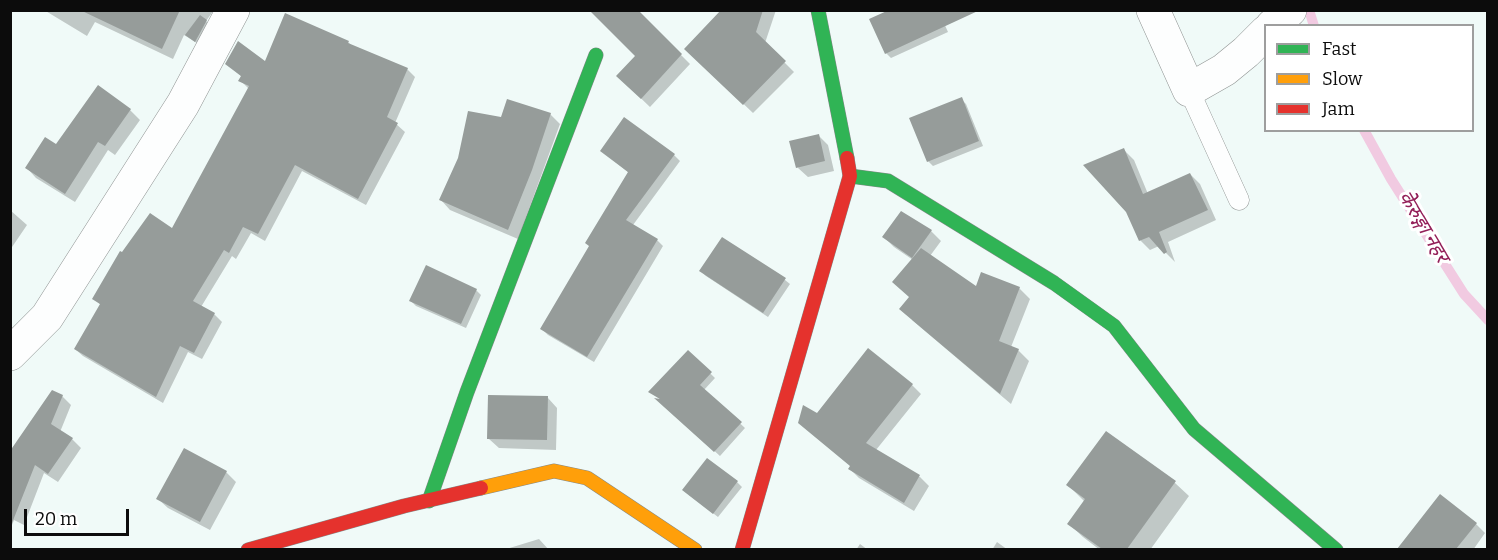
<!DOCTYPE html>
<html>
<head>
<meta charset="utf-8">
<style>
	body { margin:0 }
	#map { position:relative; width:1498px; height:560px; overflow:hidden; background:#f0faf8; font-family:Bitter,serif }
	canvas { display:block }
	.frame { position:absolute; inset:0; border:12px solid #0c0c0c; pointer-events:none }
	.legend { position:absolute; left:1264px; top:24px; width:210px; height:108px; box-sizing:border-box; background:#fff; border:2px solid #9e9e9e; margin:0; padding:8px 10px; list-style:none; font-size:18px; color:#0c0c0c }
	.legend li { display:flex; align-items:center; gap:12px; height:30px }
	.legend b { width:30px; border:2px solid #9e9e9e }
	.scale { position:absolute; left:24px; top:509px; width:105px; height:27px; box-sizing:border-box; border:3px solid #0c0c0c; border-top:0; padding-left:8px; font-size:18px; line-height:21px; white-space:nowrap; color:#0c0c0c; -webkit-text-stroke:4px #fff; paint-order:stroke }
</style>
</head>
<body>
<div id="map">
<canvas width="1498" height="560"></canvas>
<div class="frame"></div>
<ul class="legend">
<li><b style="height:8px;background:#30b455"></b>Fast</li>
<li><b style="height:8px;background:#ff9f0a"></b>Slow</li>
<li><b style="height:8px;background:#e5322d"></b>Jam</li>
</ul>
<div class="scale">20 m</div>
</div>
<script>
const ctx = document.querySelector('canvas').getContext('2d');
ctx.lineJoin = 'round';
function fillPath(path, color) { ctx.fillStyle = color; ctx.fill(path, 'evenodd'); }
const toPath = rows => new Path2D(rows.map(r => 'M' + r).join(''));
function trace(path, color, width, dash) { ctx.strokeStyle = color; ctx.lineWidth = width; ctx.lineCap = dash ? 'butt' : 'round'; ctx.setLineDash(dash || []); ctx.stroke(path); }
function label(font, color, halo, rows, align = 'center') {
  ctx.font = font + ' Bitter,"Noto Sans Devanagari",serif'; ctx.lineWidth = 6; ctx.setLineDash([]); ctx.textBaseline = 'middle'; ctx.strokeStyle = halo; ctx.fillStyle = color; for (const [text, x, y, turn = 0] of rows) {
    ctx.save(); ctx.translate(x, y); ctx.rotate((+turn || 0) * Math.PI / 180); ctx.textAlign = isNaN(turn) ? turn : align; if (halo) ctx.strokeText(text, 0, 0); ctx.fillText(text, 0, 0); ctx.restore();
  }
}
fillPath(toPath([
	[44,10,214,10,206,21,211,26,200,45,184,35,173,59,95,22,87,36],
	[636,10,690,64,650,107,627,85,637,56],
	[723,10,776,10,765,43,794,72,753,113,686,49],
	[938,10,948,32,891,58,886,53],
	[348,42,352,46,407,69,415,77,395,123,405,132,366,205,302,171,265,241,251,233,236,259,232,256,201,307,214,314,222,322,202,359,188,352,163,403,83,356,75,349,101,305,94,299,172,230,249,89,240,80,242,77,227,64,266,63],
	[961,99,966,104,983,146,933,166,928,161],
	[130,110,140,120,115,155,108,150,75,202,36,178,27,168,57,146],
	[550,114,560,124,518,239,450,210,441,200],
	[818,135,828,145,834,171,808,177,798,168],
	[1124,150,1134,160,1148,194,1190,174,1200,184,1216,220,1168,242,1175,262,1159,246,1150,250,1140,240],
	[602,151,674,155,680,161,633,225,657,240,663,246,594,362,548,335,542,329,590,247,629,173],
	[10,210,27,225,10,250],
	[931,231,941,241,930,256,977,288,1019,288,1030,299,1011,347,1018,350,1029,361,1011,404,912,320,910,298,913,260,894,247,884,237],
	[701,271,785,280,790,284,768,317,706,276],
	[476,290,481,295,466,328,416,306,411,301],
	[688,352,715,378,704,390,745,428,720,456,658,400,661,400,651,392],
	[912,385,921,394,876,450,920,477,929,486,914,511,859,478,850,469,852,467,817,415],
	[62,396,71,405,60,432,72,439,81,448,58,482,44,473,24,525,14,520,10,530,10,454],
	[548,398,557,408,556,450,499,448,489,439],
	[1106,433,1175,483,1189,496,1150,550,1100,550,1083,537,1069,524,1085,502,1068,485],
	[226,472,236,482,210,530,168,508,158,499],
	[737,482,742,487,718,517,689,495],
	[1476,524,1485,533,1473,550,1406,550,1402,545],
	[539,539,549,550,503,550],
	[997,542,1008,550,992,550],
	[860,544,868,550,856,550]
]), '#0003');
trace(toPath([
	[1309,10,1314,26],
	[1364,130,1391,179,1464,294,1488,320]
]), '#f1cae1', 10);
fillPath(toPath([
	[80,10,180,10,162,49],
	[589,10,638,10,682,54,641,99,616,76,635,56],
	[721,10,763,10,756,32,786,61,743,105,684,49],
	[889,10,980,10,885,54,869,19],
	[285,13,349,41,348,43,408,68,387,117,398,123,358,199,295,165,258,234,243,227,229,253,224,250,193,301,215,313,194,353,180,346,156,397,74,349,100,304,92,299,120,251,122,252,150,213,172,228,249,86,238,81,241,76,225,64,238,41,265,61],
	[200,15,207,20,195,42,185,35],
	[98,85,131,109,105,146,98,142,65,194,25,168,45,137,56,144],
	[962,97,979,141,927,162,909,118],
	[507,99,551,113,532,170,508,230,439,200,458,158,468,111,501,117],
	[624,117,675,154,626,220,658,239,587,357,540,329,589,246,585,243,628,172,600,151],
	[819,134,825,161,796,168,789,141],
	[1124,148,1143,194,1190,173,1208,210,1159,232,1167,252,1164,254,1149,237,1139,241,1126,212,1083,165],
	[901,211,932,230,912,258,882,237],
	[722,237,786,278,763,313,699,271],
	[921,248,976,286,981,272,1020,287,999,341,1019,349,1000,394,899,309,909,297,892,282],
	[426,265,477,289,461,324,409,301],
	[868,348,913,384,866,443,920,475,904,503,848,469,850,466,798,423,803,405,817,413],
	[688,350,712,372,700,385,742,422,714,452,654,398,660,399,648,392],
	[52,390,63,395,51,424,73,438,48,474,35,465,12,523,10,523,10,451],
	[488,395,548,396,547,440,487,439],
	[1106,431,1176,481,1127,549,1102,549,1067,524,1085,499,1066,485],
	[184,448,227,471,200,522,156,499],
	[707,458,738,481,713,514,682,490],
	[1440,494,1477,523,1456,549,1397,549]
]), '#969c9a');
const lane = toPath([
	[1189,90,1239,200]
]);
const street = toPath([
	[1153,10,1189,90,1224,70,1246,52,1266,32],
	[1272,26,1290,10],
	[10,354,47,317,183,104,233,10]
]);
const fast = toPath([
	[818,10,847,158],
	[850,176,888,181,1054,283,1114,326,1194,429,1336,550],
	[429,501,467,392,596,55]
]);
const slow = toPath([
	[481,488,554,471,587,478,695,550]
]);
const jam = toPath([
	[248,550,404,506,481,488],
	[742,550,850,176,847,158]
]);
trace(lane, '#8f9392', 21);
trace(street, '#8f9392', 34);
trace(fast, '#858a89', 15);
trace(slow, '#858a89', 15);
trace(jam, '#858a89', 15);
trace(lane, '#fdfefe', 20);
trace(street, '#fdfefe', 33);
trace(fast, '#30b455', 14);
trace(slow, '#ff9f0a', 14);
trace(jam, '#e5322d', 14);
label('italic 20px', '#932059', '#fff', [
	["केेरुङ्गा नहर",1423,227,59]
]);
</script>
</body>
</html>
